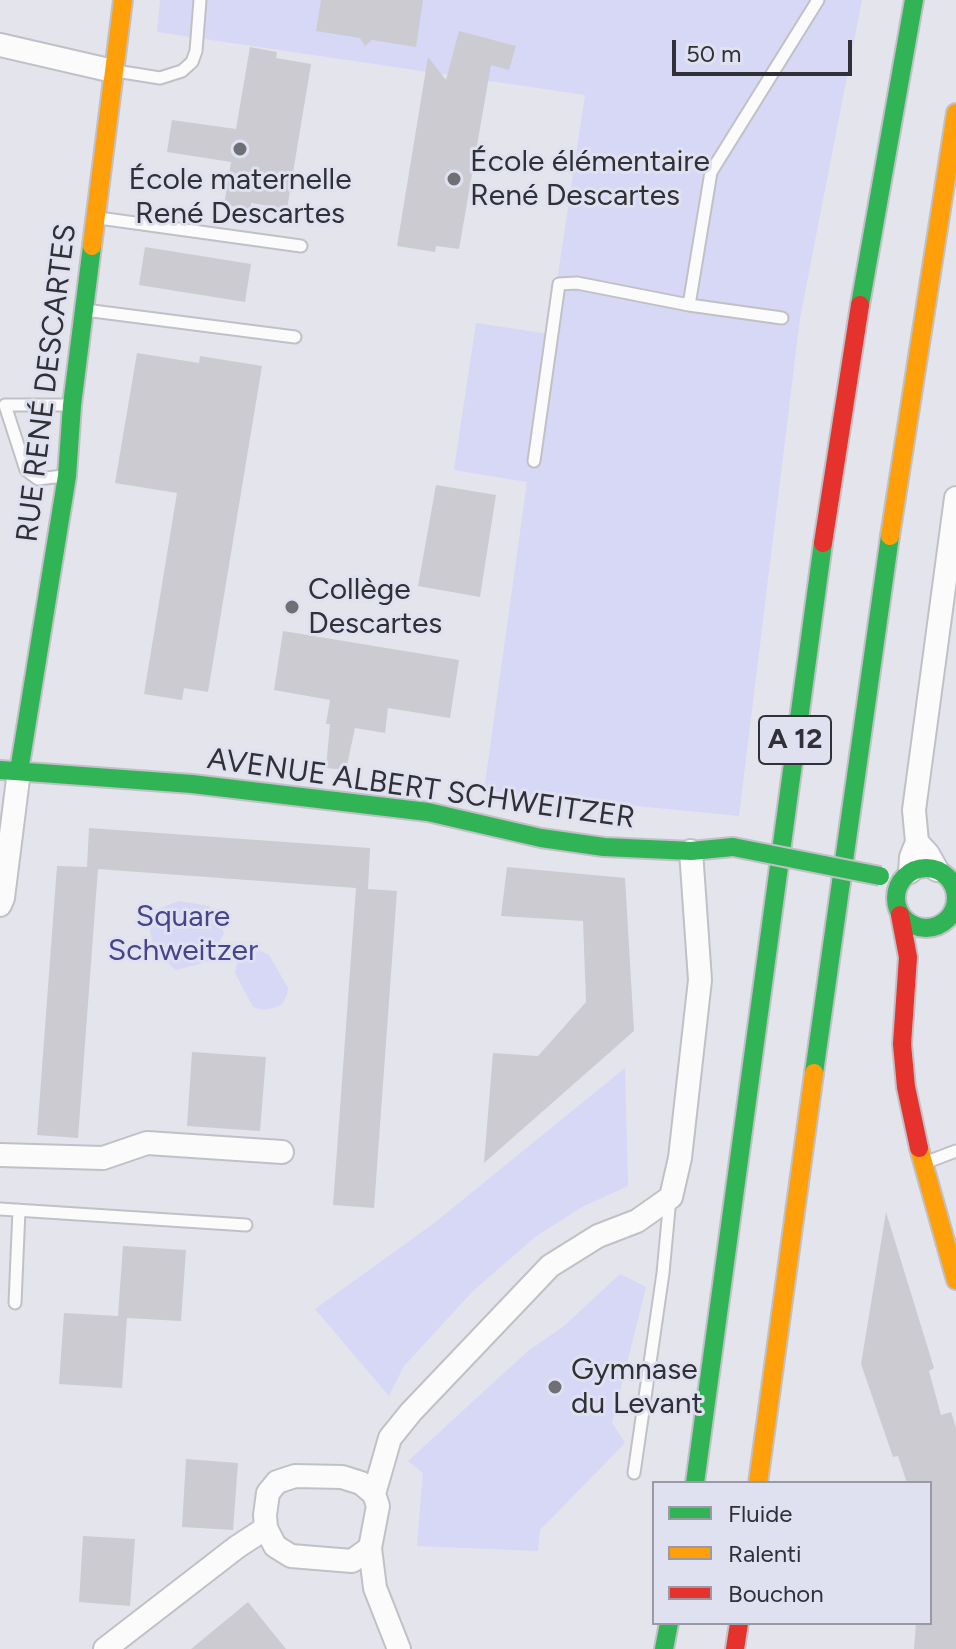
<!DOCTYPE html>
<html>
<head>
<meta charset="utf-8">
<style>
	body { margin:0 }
	#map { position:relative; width:956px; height:1649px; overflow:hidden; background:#e4e4ec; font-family:Figtree,sans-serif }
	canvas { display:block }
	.legend { position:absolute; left:652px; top:1481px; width:280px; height:144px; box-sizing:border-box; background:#e0e1f0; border:2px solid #9a9aa6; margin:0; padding:10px 14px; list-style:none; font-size:24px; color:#303036 }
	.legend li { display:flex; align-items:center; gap:16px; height:40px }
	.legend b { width:40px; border:2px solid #9a9aa6 }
	.scale { position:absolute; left:672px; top:40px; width:180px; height:36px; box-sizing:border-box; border:4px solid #303036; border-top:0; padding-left:10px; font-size:24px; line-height:28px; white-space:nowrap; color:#303036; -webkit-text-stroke:6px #e0e1f0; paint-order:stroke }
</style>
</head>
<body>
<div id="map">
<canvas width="956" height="1649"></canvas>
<ul class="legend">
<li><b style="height:10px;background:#30b455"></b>Fluide</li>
<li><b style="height:10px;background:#ff9f0a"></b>Ralenti</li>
<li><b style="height:10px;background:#e5322d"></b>Bouchon</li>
</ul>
<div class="scale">50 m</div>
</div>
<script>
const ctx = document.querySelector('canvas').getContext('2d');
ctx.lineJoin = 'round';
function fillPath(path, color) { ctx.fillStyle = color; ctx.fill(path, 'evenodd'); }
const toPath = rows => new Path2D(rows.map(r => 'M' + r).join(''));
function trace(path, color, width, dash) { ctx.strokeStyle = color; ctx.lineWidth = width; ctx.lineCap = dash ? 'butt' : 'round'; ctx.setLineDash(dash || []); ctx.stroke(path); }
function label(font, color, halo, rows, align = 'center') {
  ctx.font = font + ' Figtree,sans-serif'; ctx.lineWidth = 6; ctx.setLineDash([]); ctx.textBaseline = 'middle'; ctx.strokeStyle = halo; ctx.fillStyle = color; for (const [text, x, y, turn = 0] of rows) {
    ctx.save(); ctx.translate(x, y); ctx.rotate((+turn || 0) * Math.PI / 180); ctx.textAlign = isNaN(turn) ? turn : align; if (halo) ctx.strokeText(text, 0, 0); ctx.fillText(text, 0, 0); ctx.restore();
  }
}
fillPath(toPath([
	[160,0,862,0,800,318,739,816,484,791,527,482,454,470,476,323,549,334,585,95,157,32],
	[179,901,209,906,218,918,224,933,210,961,176,970,154,952,150,931,155,910],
	[261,951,269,955,288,988,287,995,282,1004,274,1008,262,1010,253,1007,235,973,237,963,244,957,253,952],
	[625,1068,628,1186,582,1207,535,1237,472,1292,404,1366,389,1396,315,1309,433,1224],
	[620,1274,646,1287,612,1423,625,1443,540,1530,538,1551,417,1546,423,1473,408,1461,528,1351,564,1326]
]), '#d7d7f6');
fillPath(toPath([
	[321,0,423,0,416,47,372,40,365,46,360,38,316,31],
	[459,31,516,46,509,70,491,65,459,249,436,246,435,252,397,246,428,57,446,80],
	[250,47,277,52,276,58,311,64,287,209,251,203,251,209,224,205,231,162,167,152,172,120,236,129],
	[145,247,251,264,245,302,139,285],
	[137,353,199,363,200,356,262,366,208,692,184,688,182,700,144,694,177,493,115,483],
	[436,485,496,495,480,597,418,586],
	[283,631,459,660,450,718,388,708,385,733,355,728,346,770,326,768,330,724,326,724,330,700,274,690],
	[89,828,370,848,368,889,397,891,374,1208,333,1205,356,888,98,869,78,1138,37,1135,57,866,87,867],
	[507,867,625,878,634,1031,484,1163,493,1053,538,1056,586,1002,583,921,501,916],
	[192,1052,266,1057,260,1131,187,1126],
	[886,1212,934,1368,929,1371,941,1415,951,1412,956,1428,956,1649,914,1649,916,1623,930,1623,930,1483,907,1483,898,1456,893,1457,861,1364],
	[123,1246,186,1250,181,1321,127,1318,122,1388,59,1384,64,1313,118,1316],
	[186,1459,238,1463,233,1530,182,1527],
	[83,1536,135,1539,130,1606,79,1602],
	[248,1602,286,1649,191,1649]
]), '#cbcbd1');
const lane = toPath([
	[116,71,160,78,182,71,192,62,196,51,200,0],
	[99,218,301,246],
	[689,305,711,172,818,0],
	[85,310,295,337],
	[534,461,559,284,577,283,689,305,782,318],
	[63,476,38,479,26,470,5,405,71,405],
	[927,1162,956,1151],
	[0,1209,246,1225],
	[15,1303,19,1210],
	[634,1473,663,1273,670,1198]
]);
const street = toPath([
	[0,45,113,71],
	[917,842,928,854,937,870],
	[910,872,911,857,917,842,914,810,956,498],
	[0,905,3,898,19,771],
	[0,1155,103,1158,147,1143,282,1152],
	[295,1476,342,1477,361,1483,374,1494,378,1506,370,1548,352,1561,291,1556,275,1546,266,1528,265,1515,268,1493,277,1482,295,1476],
	[374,1494,390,1438,411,1412,550,1266,598,1236,637,1221,671,1197,680,1158,700,980,691,851],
	[370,1548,375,1588,399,1649],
	[105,1649,237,1547,266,1528]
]);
const fast = toPath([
	[860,305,914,0],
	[0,770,192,784,428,812,541,838,604,847,691,851,733,847],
	[19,771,67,476,72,405,92,246],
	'896 898a30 30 0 1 1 60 0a30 30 0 1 1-60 0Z',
	[814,1073,890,536],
	[695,1483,823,543],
	[664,1649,669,1623]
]);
const slow = toPath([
	[92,246,123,0],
	[890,536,956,113],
	[919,1148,956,1280],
	[758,1483,814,1073]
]);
const jam = toPath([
	[823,543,860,305],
	[900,915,908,957,902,1044,906,1087,919,1148],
	[735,1649,739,1623]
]);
trace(lane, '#c0c0c6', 15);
trace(street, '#c0c0c6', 26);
trace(fast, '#c0c0c6', 22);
trace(slow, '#c0c0c6', 22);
trace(jam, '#c0c0c6', 22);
trace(lane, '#fbfbfc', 11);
trace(street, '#fbfbfc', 22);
trace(fast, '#30b455', 18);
trace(slow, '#ff9f0a', 18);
trace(jam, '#e5322d', 18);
const fastBridge = toPath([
	[733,847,880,876]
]);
trace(fastBridge, '#c0c0c6', 22, []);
trace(fastBridge, '#30b455', 18);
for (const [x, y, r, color] of [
	[240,149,8,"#6f6f76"],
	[454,179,8,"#6f6f76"],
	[292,607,8,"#6f6f76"],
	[555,1387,8,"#6f6f76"]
]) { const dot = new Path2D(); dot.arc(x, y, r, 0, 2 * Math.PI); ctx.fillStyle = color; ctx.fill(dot); trace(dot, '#e0e1f0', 3); }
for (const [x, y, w] of [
	[795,740,72]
]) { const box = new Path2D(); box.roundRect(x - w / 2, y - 24, w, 48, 6); ctx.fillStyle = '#e0e1f0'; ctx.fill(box); trace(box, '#303036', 2); }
label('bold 28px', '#303036', null, [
	["A 12",795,740]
]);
label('30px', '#303036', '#e0e1f0', [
	["École élémentaire",470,162],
	["René Descartes",470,196],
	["École maternelle",240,180,"center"],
	["René Descartes",240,214,"center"],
	["Collège",308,590],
	["Descartes",308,624],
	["Gymnase",571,1370],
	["du Levant",571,1404]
], 'left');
label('30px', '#303036', '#e0e1f0', [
	["RUE RENÉ DESCARTES",47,383,-83],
	["AVENUE ALBERT SCHWEITZER",421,789,8]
]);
label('30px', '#494389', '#e0e1f0', [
	["Square",183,917],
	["Schweitzer",183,951]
]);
</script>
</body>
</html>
